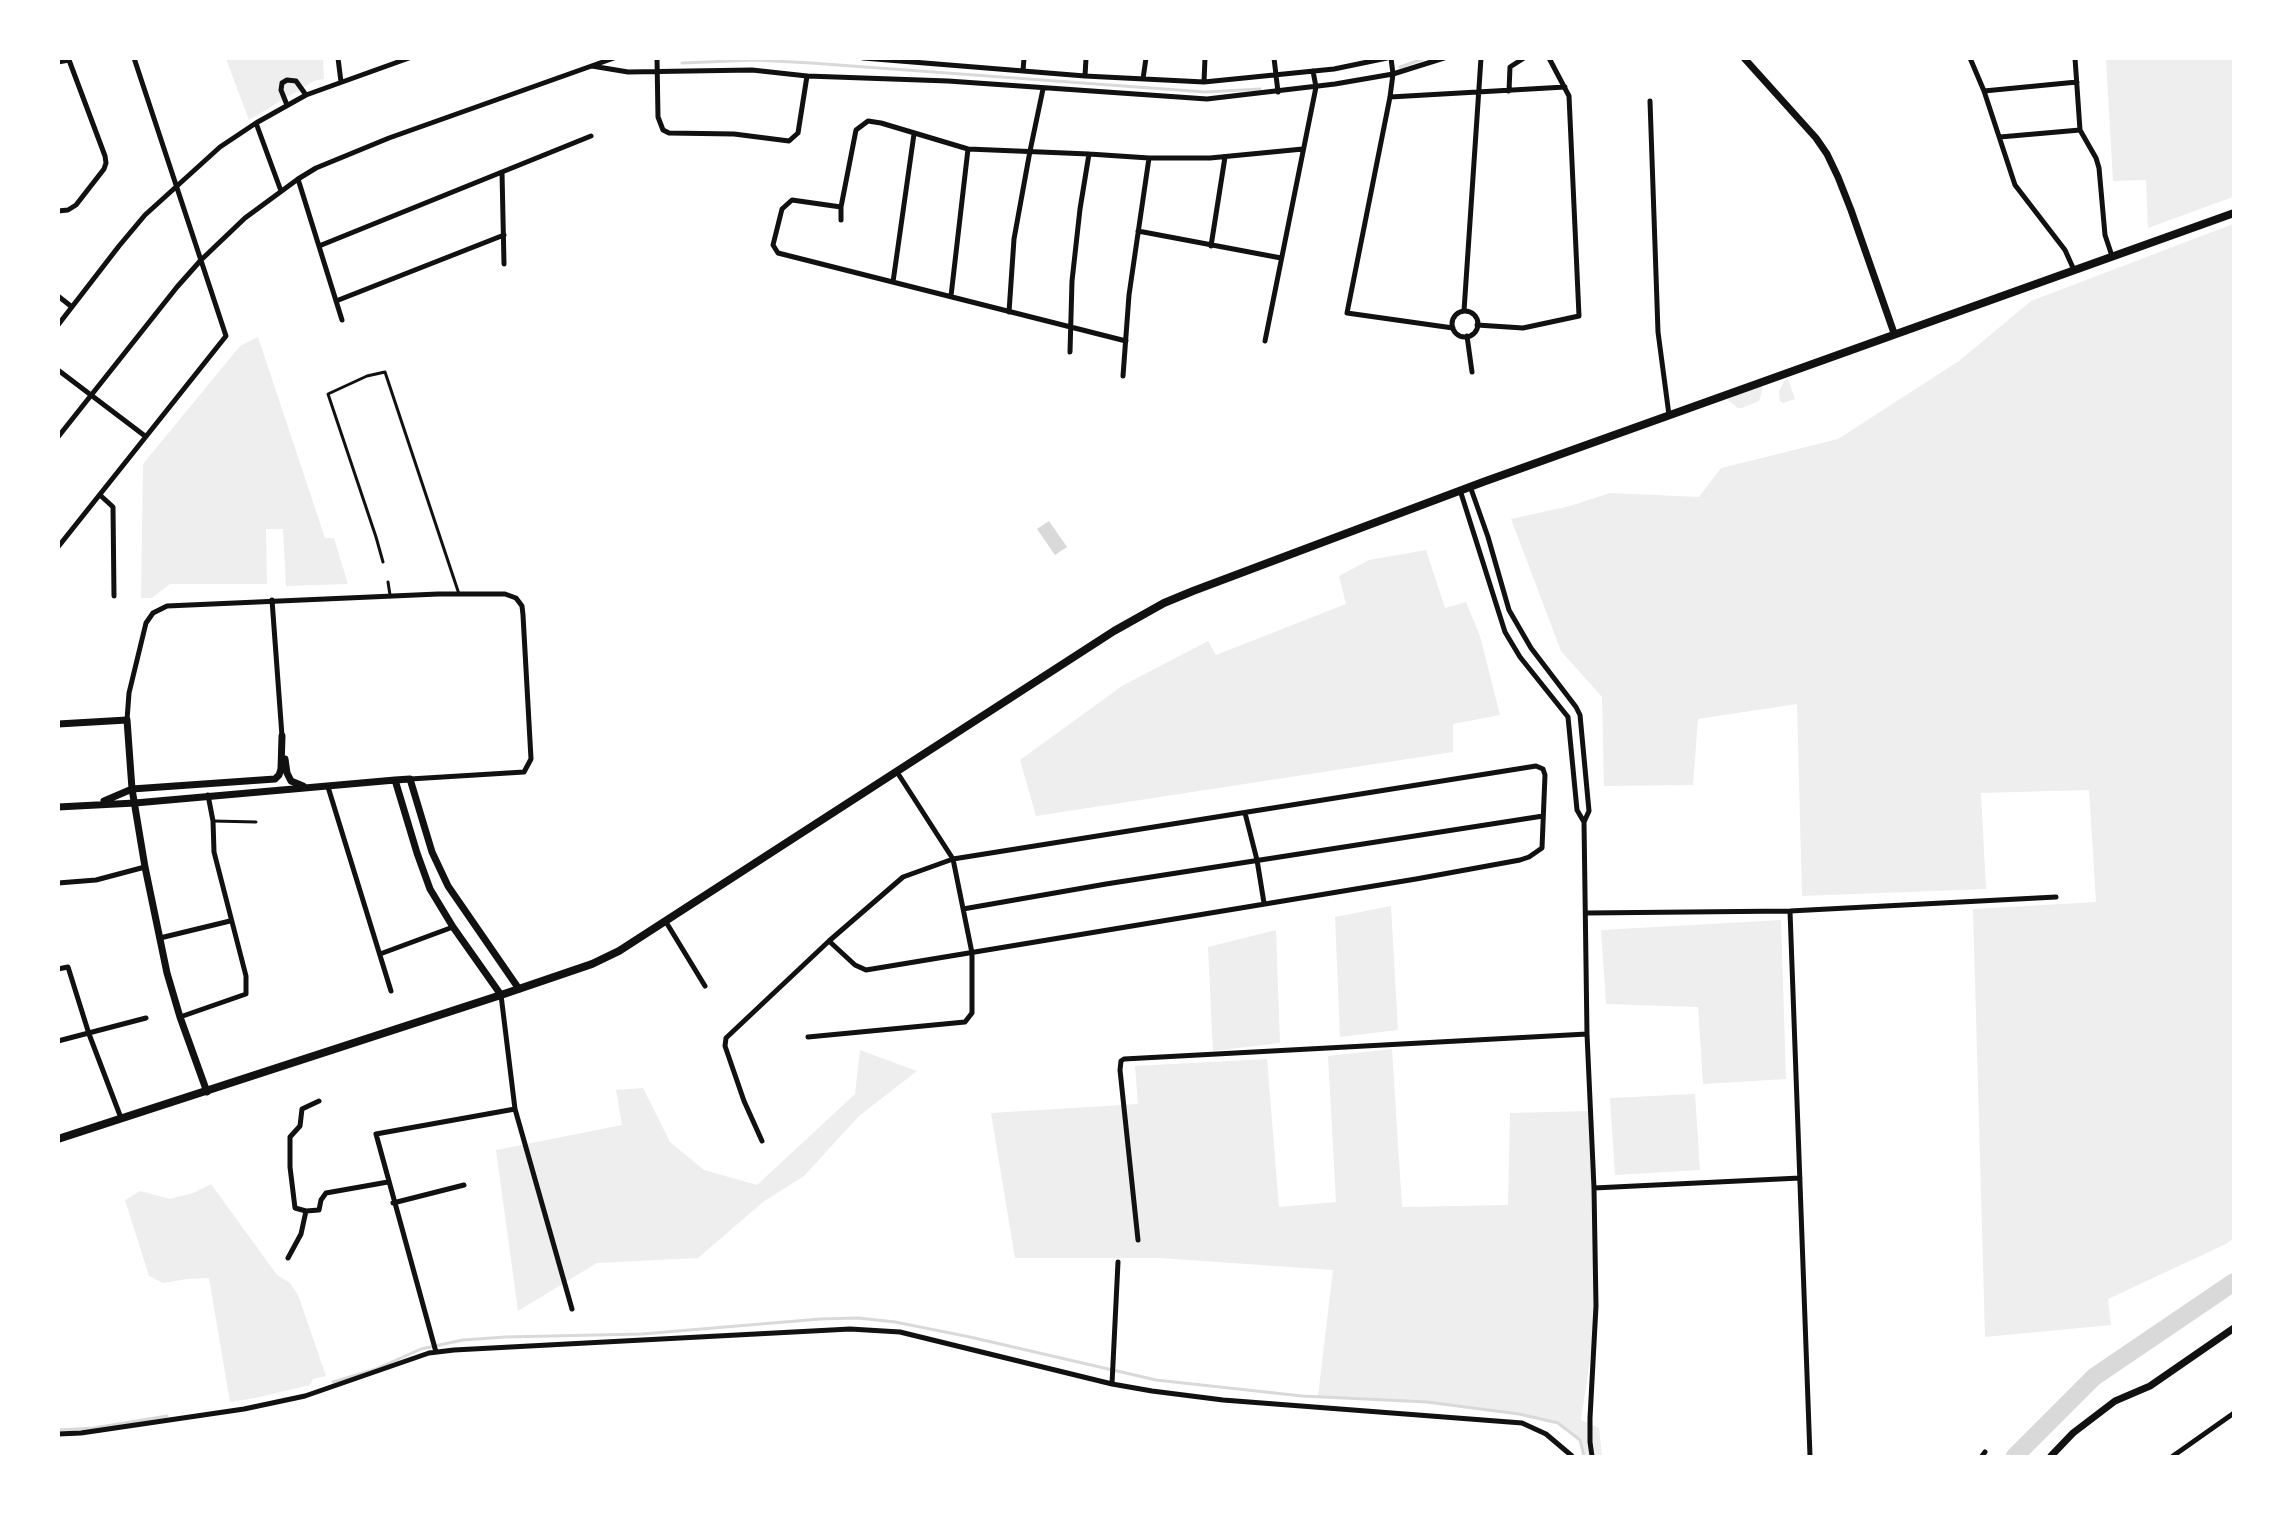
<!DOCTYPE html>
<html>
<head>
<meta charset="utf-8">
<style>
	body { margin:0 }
	#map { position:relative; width:2292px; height:1515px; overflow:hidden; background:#fff; font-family:"Sofia Sans Condensed",sans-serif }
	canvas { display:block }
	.frame { position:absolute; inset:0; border:60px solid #fff; pointer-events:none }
</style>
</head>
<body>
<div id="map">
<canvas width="2292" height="1515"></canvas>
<div class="frame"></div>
</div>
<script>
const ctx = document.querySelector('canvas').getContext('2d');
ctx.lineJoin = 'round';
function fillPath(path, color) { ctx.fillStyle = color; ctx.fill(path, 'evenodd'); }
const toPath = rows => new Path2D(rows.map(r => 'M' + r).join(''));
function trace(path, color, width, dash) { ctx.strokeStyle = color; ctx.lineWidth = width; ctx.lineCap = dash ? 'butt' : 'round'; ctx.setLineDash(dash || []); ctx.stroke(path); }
fillPath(toPath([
	[226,59,323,59,324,79,314,81,249,120],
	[2106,59,2233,59,2233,197,2148,228,2146,180,2113,181],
	[2233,224,2233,1239,2226,1244,2108,1299,2111,1325,1985,1337,1973,909,2096,902,2089,790,1981,793,1986,889,1802,896,1797,704,1698,719,1693,785,1604,786,1602,697,1561,651,1511,519,1570,506,1610,493,1699,497,1721,468,1838,439,1959,361,2031,301],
	[258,337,325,538,334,538,348,584,286,586,283,529,266,529,267,584,170,584,152,598,141,598,143,464,240,346],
	[1788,379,1795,399,1783,403,1780,401,1779,392,1784,381],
	[1761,386,1763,388,1759,401,1742,408,1738,408,1728,400,1729,397],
	[1426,550,1445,608,1466,602,1480,636,1500,715,1453,724,1453,752,1036,816,1020,760,1122,686,1208,641,1216,655,1346,604,1339,576,1369,560],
	[1391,906,1398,1030,1340,1037,1335,917],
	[1781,920,1786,1079,1703,1084,1698,1007,1606,1004,1601,930],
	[1276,930,1280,1043,1213,1051,1208,947],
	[1392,1049,1402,1207,1508,1205,1510,1113,1588,1111,1598,1307,1581,1420,1599,1428,1602,1456,1582,1456,1580,1440,1558,1423,1519,1414,1427,1402,1318,1396,1333,1270,1160,1258,1015,1258,991,1113,1138,1104,1135,1066,1267,1059,1279,1207,1336,1202,1328,1056],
	[860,1050,917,1071,859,1116,804,1176,763,1202,698,1258,597,1263,518,1311,496,1150,622,1125,616,1090,643,1088,670,1142,704,1170,757,1185,855,1094],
	[1695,1094,1700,1170,1615,1175,1610,1098],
	[211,1184,277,1275,290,1283,298,1295,326,1376,313,1379,310,1385,255,1398,230,1402,209,1278,187,1279,163,1283,149,1276,125,1200,140,1191,170,1199,193,1193]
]), '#eee');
fillPath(toPath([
	[1049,521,1067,547,1055,555,1037,529]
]), '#d9d9d9');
trace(toPath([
	[682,63,755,60,811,63,1205,92,1260,89],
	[1400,67,1426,58],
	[333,1382,376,1369,421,1349,463,1340,505,1337,642,1334,820,1319,858,1318,895,1322,970,1337,1156,1380,1302,1396,1427,1402,1519,1414,1558,1423,1580,1440,1584,1456],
	[58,1430,94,1428,167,1416]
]), '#d9d9d9', 3);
trace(toPath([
	[2015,1456,2094,1377,2234,1282]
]), '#d9d9d9', 18);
trace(toPath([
	[383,562,376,537,328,394,367,376,385,372,459,594],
	[388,582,390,595],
	[213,821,256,822]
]), '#111', 3);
trace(toPath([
	[338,58,341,82],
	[657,58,658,117,663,130,669,133,734,134,789,141,798,133,807,76],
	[863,58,1085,76,1204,82,1334,69,1387,58],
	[1274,58,1278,92],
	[1391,58,1393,74,1390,97,1347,313,1453,328],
	[1970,58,1984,91,2015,185,2065,250,2074,270],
	[2075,58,2080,130,2096,158,2099,168,2105,235,2112,256],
	[58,62,69,60,105,156,106,163,104,169,76,205,68,210,58,211],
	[592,66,628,72,752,70,807,76,948,81,1207,99,1335,84,1393,74,1444,58],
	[1023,71,1024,58],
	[1085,76,1086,58],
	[1143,79,1146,58],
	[1204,82,1205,58],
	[1509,91,1510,67,1524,58],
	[1984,91,2077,82],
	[1390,97,1565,87],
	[1650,101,1658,332,1669,415],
	[287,105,281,90,282,83,287,80,296,81,306,95],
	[256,123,281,191],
	[2000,137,2080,130],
	[502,172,504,264],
	[298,179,342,320],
	[841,207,792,200,782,209,773,245,778,253,1126,341],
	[841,220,841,207,856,130,868,121,881,123,968,149,1089,154,1149,158,1210,158,1303,149],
	[1138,231,1281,258],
	[319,246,591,136],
	[1211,246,1225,157],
	[893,282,914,134],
	[58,296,72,307],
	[951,296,968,149],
	[336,301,504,235],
	[1464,311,1481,58],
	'1452 324a13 13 0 1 1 26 0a13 13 0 1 1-26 0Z',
	[1009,312,1014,239,1030,151,1043,89],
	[58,325,119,246,145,215,220,147,256,123,306,95,409,58],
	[1477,325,1523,328,1579,316,1569,96,1549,58],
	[1467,336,1472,372],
	[1265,341,1316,87,1313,71],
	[1070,352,1072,281,1080,209,1089,154],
	[58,370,145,436],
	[1123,376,1129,295,1149,158],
	[58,437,177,287,201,260,245,218,298,179,316,168,389,138,614,58],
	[1470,486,1488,537,1509,610,1531,648,1576,707,1580,715,1589,811,1584,822,1587,1034,1594,1188,1596,1306,1590,1418,1590,1442,1592,1456],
	[1460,490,1505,632,1520,657,1568,717,1577,810,1584,822],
	[100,495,113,507,114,596],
	[58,547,226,336,134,58],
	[272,600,282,736],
	[127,720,129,693,146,623,153,613,167,606,438,594,505,594,516,598,522,606,523,615,531,759,524,772,410,779],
	[328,787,391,991],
	[1245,813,1257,860,1264,903],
	[58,883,96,880,145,867],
	[963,909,1106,884,1543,816],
	[1790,911,1810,1456],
	[1587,913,1790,911,2056,897],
	[666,922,705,986],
	[160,938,230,921],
	[380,954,453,927],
	[58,969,68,967,89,1034,121,1118],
	[180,1017,246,994,246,976,214,852,213,821,208,795],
	[808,1037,965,1022,972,1013,972,953,953,859,897,772],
	[58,1041,146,1018],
	[515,1109,572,1309],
	[762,1141,744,1101,725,1046,726,1038,829,941,903,877,953,859,1536,766,1543,769,1545,775,1542,848,1529,857,1520,860,1416,879,866,970,855,965,829,941],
	[1594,1188,1800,1178],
	[393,1203,464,1185],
	[306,1211,295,1208,290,1167,290,1137,300,1126,302,1109,319,1101],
	[1138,1240,1120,1070,1121,1061,1124,1059,1587,1034],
	[288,1258,301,1234,306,1211,319,1210,321,1200,326,1193,388,1182],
	[436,1352,376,1134,515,1109,501,995],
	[1112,1384,1118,1262],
	[58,1434,81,1433,244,1409,305,1396,429,1353,454,1350,850,1329,900,1332,1112,1384,1152,1391,1223,1400,1522,1423,1546,1434,1572,1456],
	[1982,1456,1985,1452],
	[2173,1456,2234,1413]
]), '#111', 5);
trace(toPath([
	[1744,58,1816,138,1827,154,1838,177,1851,210,1894,333],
	[58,724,127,720,132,789,145,867,167,973,180,1017,207,1092],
	[285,759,287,773,291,781,303,786],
	[395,780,410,779,432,852,448,886,519,989],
	[104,801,132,789,275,779,279,775,281,769,282,736],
	[58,807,135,803,395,780,417,853,430,889,453,927,501,995],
	[2051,1456,2073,1433,2115,1401,2150,1386,2234,1328]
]), '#111', 7);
trace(toPath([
	[58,1139,501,995,592,964,619,951,1114,631,1164,603,1193,591,1483,482,2234,213]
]), '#111', 8);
</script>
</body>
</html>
